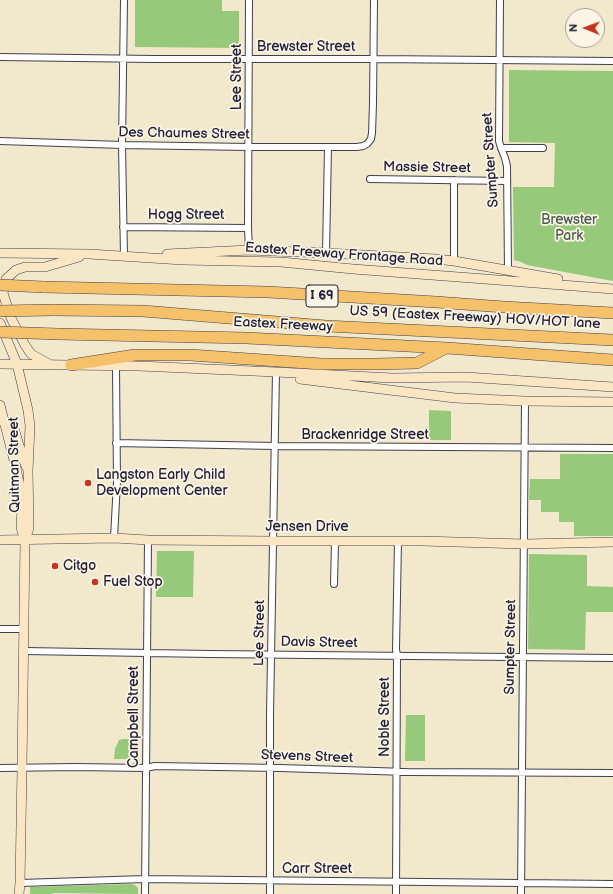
<!DOCTYPE html>
<html>
<head>
<meta charset="utf-8">
<style>
	body { margin:0 }
	#map { position:relative; width:613px; height:894px; overflow:hidden; background:#f2e8cc; font-family:"Balsamiq Sans",sans-serif }
	canvas { display:block }
	.north { position:absolute; left:565px; top:8px; width:40px; height:40px; box-sizing:border-box; background:#fcf5e5; border:1px solid #a5a1a1; border-radius:50%; rotate:271deg; font-size:11px; font-weight:700; line-height:16px; text-align:center; color:#22223b }
	.north::after { content:''; display:block; margin:auto; width:14px; height:18px; background:#c8321e; clip-path:polygon(50% 0,100% 100%,50% 72%,0 100%) }
</style>
</head>
<body>
<div id="map">
<canvas width="613" height="894"></canvas>
<div class="north">N</div>
</div>
<script>
const ctx = document.querySelector('canvas').getContext('2d');
ctx.lineJoin = 'round';
function fillPath(path, color) { ctx.fillStyle = color; ctx.fill(path, 'evenodd'); }
const toPath = rows => new Path2D(rows.map(r => 'M' + r).join(''));
function trace(path, color, width, dash) { ctx.strokeStyle = color; ctx.lineWidth = width; ctx.lineCap = dash ? 'butt' : 'round'; ctx.setLineDash(dash || []); ctx.stroke(path); }
function label(font, color, halo, rows, align = 'center') {
  ctx.font = font + ' "Balsamiq Sans",sans-serif'; ctx.lineWidth = 3.5; ctx.setLineDash([]); ctx.textBaseline = 'middle'; ctx.strokeStyle = halo; ctx.fillStyle = color; for (const [text, x, y, turn = 0] of rows) {
    ctx.save(); ctx.translate(x, y); ctx.rotate((+turn || 0) * Math.PI / 180); ctx.textAlign = isNaN(turn) ? turn : align; if (halo) ctx.strokeText(text, 0, 0); ctx.fillText(text, 0, 0); ctx.restore();
  }
}
fillPath(toPath([
	[135,0,222,0,222,11,239,11,239,48,135,47],
	[509,70,613,71,613,281,527,265,521,262,514,260,513,187,554,187,555,143,509,142],
	[429,410,451,411,451,440,429,440],
	[560,454,613,454,613,536,574,536,574,522,559,522,559,512,541,512,541,500,529,500,530,479,560,479],
	[157,551,194,551,193,597,156,597],
	[529,554,587,555,587,586,613,587,613,612,586,612,585,650,528,649],
	[406,715,425,715,425,761,405,761],
	[123,739,138,739,137,759,114,759,115,749,119,740],
	[131,884,135,885,138,888,138,894,54,893,51,894,30,894,30,887]
]), '#96c97a');
const minor = toPath([
	[500,0,499,141,501,148,505,158,507,166,508,270],
	[0,57,154,59,373,59,613,61],
	[0,141,122,145,249,147,357,147,363,146,367,144,371,139,372,133,373,104,374,0],
	[501,148,543,148],
	[370,179,507,181],
	[123,227,248,228],
	[249,250,248,228,249,0],
	[326,253,328,147],
	[124,256,122,145,124,0],
	[454,261,454,180],
	[116,443,275,446,613,448],
	[114,538,117,482,116,367],
	[334,584,335,542],
	[0,629,24,629],
	[24,651,210,654,613,658],
	[0,768,75,767,146,768,155,766,280,768,407,772,613,773],
	[20,883,145,879,613,884],
	[145,894,148,540],
	[270,894,270,714,276,372],
	[396,894,397,656,396,649,398,541],
	[521,894,525,401]
]);
const secondary = toPath([
	[0,253,89,254,183,260,281,262,353,269,498,280,613,289],
	[167,254,249,250,326,253,436,259,454,261,558,279],
	[0,323,17,364,28,410,30,426,28,471,29,528,25,540],
	[0,364,139,366,276,372,392,378,466,377,613,387],
	[49,364,31,354,25,345,11,318,3,293,6,279,16,270,25,267,45,267,79,257],
	[300,379,455,398,525,401,613,402],
	[0,405,15,464,21,492,22,507,21,528,25,540,22,768,20,883,19,894],
	[4,423,8,422,13,425,23,459,27,468],
	[0,540,114,538,148,540,273,541,422,541,524,544,613,542]
]);
const motorway = toPath([
	[44,287,268,292,436,302,504,307,613,313],
	[53,310,143,311,326,326,613,340],
	[58,334,246,338,447,348,613,360],
	[71,365,135,355,190,355,322,364,376,364,417,363,446,348]
]);
trace(minor, '#414051', 8);
trace(secondary, '#414051', 10);
trace(motorway, '#414051', 12);
trace(minor, '#fff', 6);
trace(secondary, '#fbe6c4', 9);
trace(motorway, '#f5c16b', 11);
const motorwayBridge = toPath([
	[0,285,44,287],
	[0,311,53,310],
	[0,332,58,334]
]);
trace(motorwayBridge, '#414051', 12, []);
trace(motorwayBridge, '#f5c16b', 11);
for (const [x, y, r, color] of [
	[88,483,4,"#c8321e"],
	[55,566,4,"#c8321e"],
	[95,582,4,"#c8321e"]
]) { const dot = new Path2D(); dot.arc(x, y, r, 0, 2 * Math.PI); ctx.fillStyle = color; ctx.fill(dot); trace(dot, '#fcf5e5', 1.5); }
for (const [x, y, w] of [
	[322,296,32]
]) { const box = new Path2D(); box.roundRect(x - w / 2, y - 11, w, 22, 3); ctx.fillStyle = '#fcf5e5'; ctx.fill(box); trace(box, '#22223b', 1); }
label('bold 13px', '#22223b', null, [
	["I 69",322,296]
]);
label('14px', '#22223b', '#fcf5e5', [
	["Brewster Street",306,47],
	["Lee Street",237,77,-90],
	["Des Chaumes Street",184,134,1],
	["Sumpter Street",491,160,-94],
	["Massie Street",427,168,1],
	["Hogg Street",186,215],
	["Eastex Freeway Frontage Road",344,255,4],
	["US 59 (Eastex Freeway) HOV/HOT lane",475,318,3],
	["Eastex Freeway",283,325,3],
	["Brackenridge Street",365,435],
	["Quitman Street",15,465,-91],
	["Jensen Drive",307,527],
	["Lee Street",260,633,-89],
	["Davis Street",319,643,1],
	["Sumpter Street",511,647,-89],
	["Campbell Street",134,717,-90],
	["Noble Street",385,717,-90],
	["Stevens Street",307,757,2],
	["Carr Street",317,869]
]);
label('14px', '#4b5c51', '#fcf5e5', [
	["Brewster",569,220],
	["Park",569,236]
]);
label('14px', '#22223b', '#fcf5e5', [
	["Langston Early Child",96,475],
	["Development Center",96,491],
	["Citgo",63,566],
	["Fuel Stop",103,582]
], 'left');
</script>
</body>
</html>
